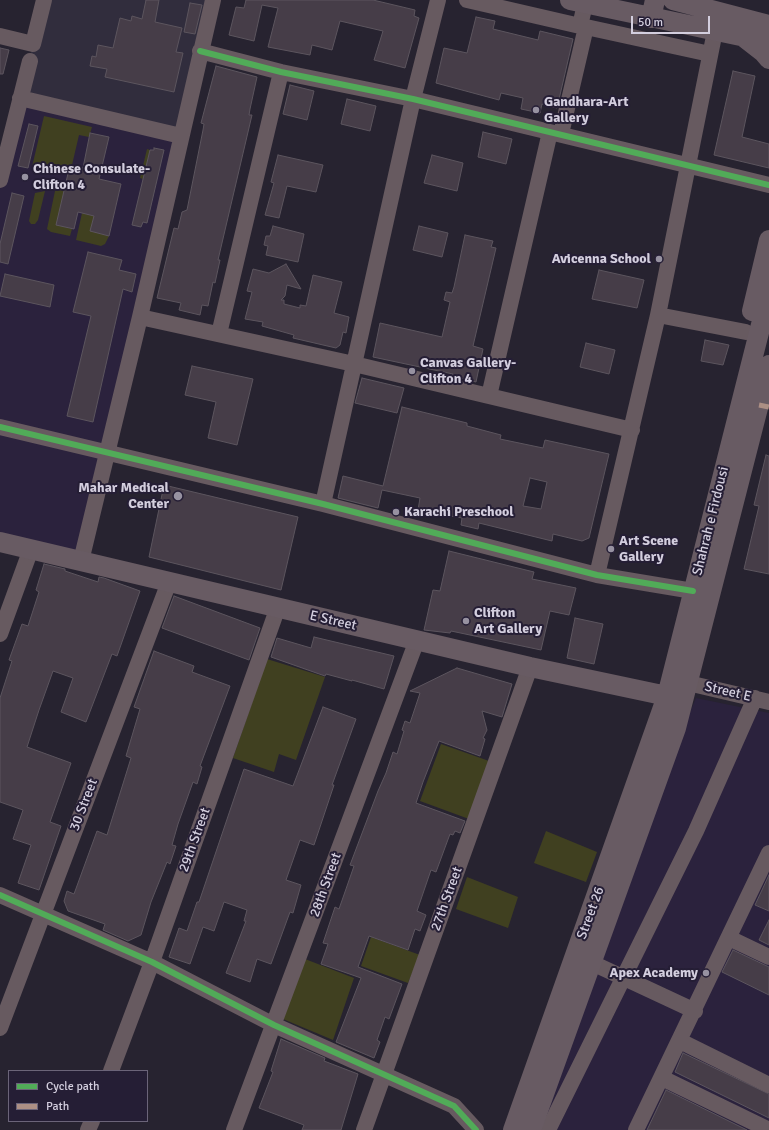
<!DOCTYPE html>
<html>
<head>
<meta charset="utf-8">
<style>
	body { margin:0 }
	#map { position:relative; width:769px; height:1130px; overflow:hidden; background:#272330; font-family:Signika,sans-serif }
	canvas { display:block }
	.legend { position:absolute; left:8px; top:1070px; width:140px; height:52px; box-sizing:border-box; background:#251e35; border:1px solid #6b6479; margin:0; padding:5px 7px; list-style:none; font-size:12px; color:#d3cede }
	.legend li { display:flex; align-items:center; gap:8px; height:20px }
	.legend b { width:20px; border:1px solid #6b6479 }
	.scale { position:absolute; left:631px; top:16px; width:79px; height:18px; box-sizing:border-box; border:2px solid #d3cede; border-top:0; padding-left:5px; font-size:12px; line-height:14px; white-space:nowrap; color:#d3cede; -webkit-text-stroke:3px #251e35; paint-order:stroke }
</style>
</head>
<body>
<div id="map">
<canvas width="769" height="1130"></canvas>
<ul class="legend">
<li><b style="height:5px;background:#51ab58"></b>Cycle path</li>
<li><b style="height:5px;background:#ac8f84"></b>Path</li>
</ul>
<div class="scale">50 m</div>
</div>
<script>
const ctx = document.querySelector('canvas').getContext('2d');
ctx.lineJoin = 'round';
function fillPath(path, color) { ctx.fillStyle = color; ctx.fill(path, 'evenodd'); }
const toPath = rows => new Path2D(rows.map(r => 'M' + r).join(''));
function trace(path, color, width, dash) { ctx.strokeStyle = color; ctx.lineWidth = width; ctx.lineCap = dash ? 'butt' : 'round'; ctx.setLineDash(dash || []); ctx.stroke(path); }
function label(font, color, halo, rows, align = 'center') {
  ctx.font = font + ' Signika,sans-serif'; ctx.lineWidth = 4; ctx.setLineDash([]); ctx.textBaseline = 'middle'; ctx.strokeStyle = halo; ctx.fillStyle = color; for (const [text, x, y, turn = 0] of rows) {
    ctx.save(); ctx.translate(x, y); ctx.rotate((+turn || 0) * Math.PI / 180); ctx.textAlign = isNaN(turn) ? turn : align; if (halo) ctx.strokeText(text, 0, 0); ctx.fillText(text, 0, 0); ctx.restore();
  }
}
fillPath(toPath([
	[20,97,182,134,81,561,0,542,0,180],
	[696,698,769,713,769,1130,533,1130,659,785]
]), '#2b223d');
fillPath(toPath([
	[44,0,213,0,182,134,20,97]
]), '#312d3d');
fillPath(toPath([
	[44,116,92,127,89,137,79,135,72,165,69,165,67,174,57,172,55,168,42,163,32,167],
	[147,149,150,150,143,179,140,178],
	[65,185,58,225,72,229,70,236,51,232,47,229,55,191],
	[45,191,38,220,35,224,31,224,29,221,35,193],
	[82,213,94,216,91,231,109,236,105,244,101,246,76,240],
	[267,659,325,677,296,760,279,754,274,772,233,758],
	[441,744,489,761,469,819,420,801],
	[546,831,597,852,586,882,534,863],
	[467,877,518,897,508,928,456,909],
	[371,937,420,955,408,983,361,966],
	[305,959,354,978,333,1040,283,1019]
]), '#404020');
const building = toPath([
	[146,0,159,0,155,22,182,28,176,52,183,53,174,92,105,77,107,69,90,66,92,56,96,57,98,45,113,48,120,18,131,21,132,16,142,19,146,0],
	[246,0,373,0,415,10,414,16,419,18,405,68,374,60,383,31,340,21,332,50,312,45,310,55,268,47,278,8,262,5,254,41,229,35,236,7,244,8,246,0],
	[190,3,202,5,195,34,184,32,190,3],
	[476,17,495,21,493,29,538,40,540,31,573,39,557,108,542,104,540,113,521,109,523,98,501,93,499,100,436,83,444,48,467,53,476,17],
	[0,48,9,50,3,74,0,74,0,48],
	[216,66,257,77,250,109,249,115,252,115,218,260,220,260,215,283,213,282,208,306,202,305,200,315,179,310,181,303,157,298,174,228,178,229,182,212,187,210,203,130,204,124,201,123,216,66],
	[733,71,755,76,742,137,769,144,769,168,714,155,733,71],
	[290,85,314,91,307,120,283,114,290,85],
	[347,99,376,106,370,131,341,124,347,99],
	[29,124,38,126,28,168,18,166,29,124],
	[483,132,512,139,506,164,478,157,483,132],
	[90,133,109,137,99,179,121,184,109,236,90,231,94,216,78,212,74,229,56,225,70,165,83,168,90,133],
	[154,148,164,150,147,223,143,222,141,227,132,225,150,150,154,150,154,148],
	[278,155,323,165,316,192,287,186,279,218,265,215,274,183,271,182,278,155],
	[432,155,463,163,457,191,424,183,432,155],
	[12,193,24,196,8,264,0,262,0,244,12,193],
	[273,226,304,234,298,262,266,255,268,246,264,245,266,236,270,236,273,226],
	[419,226,448,233,442,257,413,250,419,226],
	[465,235,493,241,491,247,496,248,473,346,483,349,476,382,452,376,453,374,373,357,380,323,442,337,450,302,444,300,446,292,452,293,454,287,465,235],
	[88,252,122,260,119,270,136,274,132,292,123,289,93,422,67,416,91,316,73,312,88,252],
	[286,264,301,289,287,285,285,296,281,300,284,300,284,304,300,308,300,305,306,306,313,275,342,282,334,313,349,317,346,333,343,332,340,345,336,348,293,338,294,335,262,326,263,322,245,319,252,292,247,291,253,269,269,273,286,264],
	[599,270,644,280,637,308,592,299,599,270],
	[5,274,54,285,50,307,0,296,5,274],
	[705,340,729,345,723,365,701,361,705,340],
	[586,343,615,350,609,374,580,367,586,343],
	[192,366,253,379,237,445,208,438,216,402,185,395,192,366],
	[362,378,404,388,397,413,355,403,362,378],
	[402,407,467,423,467,426,501,435,500,439,543,448,545,440,609,454,589,538,582,541,553,534,552,541,479,523,478,529,461,525,462,518,418,510,420,498,382,490,378,508,338,498,343,476,383,486,402,407],
	[530,478,547,482,541,509,523,506,530,478],
	[766,455,769,456,769,574,744,569,759,506,754,505,766,455],
	[164,485,298,517,281,590,149,557,164,485],
	[449,551,534,572,532,579,576,588,569,615,550,611,541,650,451,631,450,633,424,630,433,590,440,591,449,551],
	[44,564,65,569,65,571,98,582,99,577,104,578,140,591,117,656,112,654,86,722,61,712,73,678,53,671,39,710,27,747,71,763,50,822,61,826,39,890,18,883,31,845,13,839,23,810,0,802,0,698,12,661,9,660,22,624,28,626,39,592,36,590,44,564],
	[174,596,260,628,249,660,162,628,174,596],
	[575,618,603,624,594,664,567,658,575,618],
	[314,637,394,656,384,689,352,680,352,681,326,674,325,676,271,657,277,638,311,648,314,637],
	[154,651,194,666,192,672,230,686,200,766,202,767,197,784,193,782,178,824,172,845,176,846,170,864,167,862,151,902,141,935,128,941,103,930,105,924,68,911,64,901,67,891,74,894,97,831,107,835,131,758,126,756,140,709,134,707,154,651],
	[457,668,512,684,502,717,482,711,487,730,483,738,485,739,480,756,439,741,423,782,416,803,465,821,460,833,455,831,453,835,450,834,436,872,431,870,417,911,426,915,420,931,415,929,408,950,369,936,358,967,402,984,389,1019,385,1017,377,1040,380,1042,374,1058,336,1042,361,978,321,964,328,944,323,943,335,907,339,909,354,866,350,865,378,791,386,773,393,752,397,754,404,731,402,730,405,721,410,723,420,693,410,691,457,668],
	[323,707,356,719,332,785,334,785,314,845,300,840,286,880,301,885,293,913,290,912,271,964,257,959,250,982,226,973,246,921,244,921,247,910,224,902,214,931,203,927,190,964,169,957,179,928,187,931,197,902,199,902,244,769,293,786,323,707],
	[769,875,769,911,755,905,769,875],
	[769,920,769,945,759,940,769,920],
	[733,950,769,967,769,995,722,972,733,950],
	[281,1039,325,1058,324,1061,358,1074,341,1130,302,1130,304,1125,259,1108,273,1072,271,1071,281,1039],
	[683,1053,769,1094,769,1118,675,1072,683,1053],
	[666,1090,747,1130,647,1130,666,1090]
]);
fillPath(building, '#463d48');
trace(building, '#5c555e', 1);
trace(toPath([
	[467,0,580,26,585,4],
	[0,36,33,44,44,0],
	[200,51,281,72,413,99,769,185],
	[20,98,181,136],
	[561,134,586,27,710,54],
	[0,180,30,61],
	[658,315,746,332],
	[140,317,354,364,632,430],
	[219,334,281,72],
	[489,396,550,132],
	[0,427,323,504,597,575,693,591],
	[323,504,413,99,438,0],
	[81,561,140,317,213,0],
	[597,575,658,315,715,31],
	[0,634,31,549],
	[688,683,769,702],
	[0,895,152,962,274,1025,454,1106,476,1130],
	[729,938,769,957],
	[590,962,695,1011],
	[0,1028,169,582],
	[680,1041,769,1085],
	[111,1071,152,962,278,607],
	[662,1078,769,1130],
	[88,1130,92,1121],
	[234,1130,417,640],
	[364,1130,530,667],
	[548,1130,696,831,755,698],
	[636,1130,769,853]
]), '#675a60', 16);
trace(toPath([
	[570,0,769,42],
	[673,0,769,25],
	[651,18,655,0],
	[745,38,763,52,769,59],
	[752,311,769,240],
	[0,542,530,667,667,696],
	[513,1130,667,696,769,293],
	[531,1130,676,728,769,365]
]), '#685b63', 20);
trace(toPath([
	[759,405,769,407]
]), '#ac8f84', 5, [10, 5]);
trace(toPath([
	[200,51,281,72,413,99,769,185],
	[0,427,323,504,597,575,693,591],
	[0,895,152,962,274,1025,454,1106,476,1130]
]), '#51ab58', 6);
for (const [x, y, r, color] of [
	[536,110,4,"#9792a1"],
	[25,177,4,"#9792a1"],
	[659,259,4,"#9792a1"],
	[412,371,4,"#9792a1"],
	[178,496,5,"#9792a1"],
	[396,512,4,"#9792a1"],
	[611,549,4,"#9792a1"],
	[466,621,4,"#9792a1"],
	[706,973,4,"#9792a1"]
]) { const dot = new Path2D(); dot.arc(x, y, r, 0, 2 * Math.PI); ctx.fillStyle = color; ctx.fill(dot); trace(dot, '#251e35', 1.5); }
label('bold 14px', '#d3cede', '#251e35', [
	["Gandhara-Art",544,102],
	["Gallery",544,118],
	["Chinese Consulate-",33,169],
	["Clifton 4",33,185],
	["Avicenna School",651,259,"right"],
	["Canvas Gallery-",420,363],
	["Clifton 4",420,379],
	["Mahar Medical",169,488,"right"],
	["Center",169,504,"right"],
	["Karachi Preschool",404,512],
	["Art Scene",619,541],
	["Gallery",619,557],
	["Clifton",474,613],
	["Art Gallery",474,629],
	["Apex Academy",698,973,"right"]
], 'left');
label('14px', '#d3cede', '#251e35', [
	["Shahrah e Firdousi",711,521,-76],
	["E Street",333,621,13],
	["Street E",728,692,13],
	["30 Street",84,805,-69],
	["29th Street",195,840,-70],
	["28th Street",326,885,-70],
	["27th Street",447,899,-70],
	["Street 26",591,913,-70]
]);
</script>
</body>
</html>
